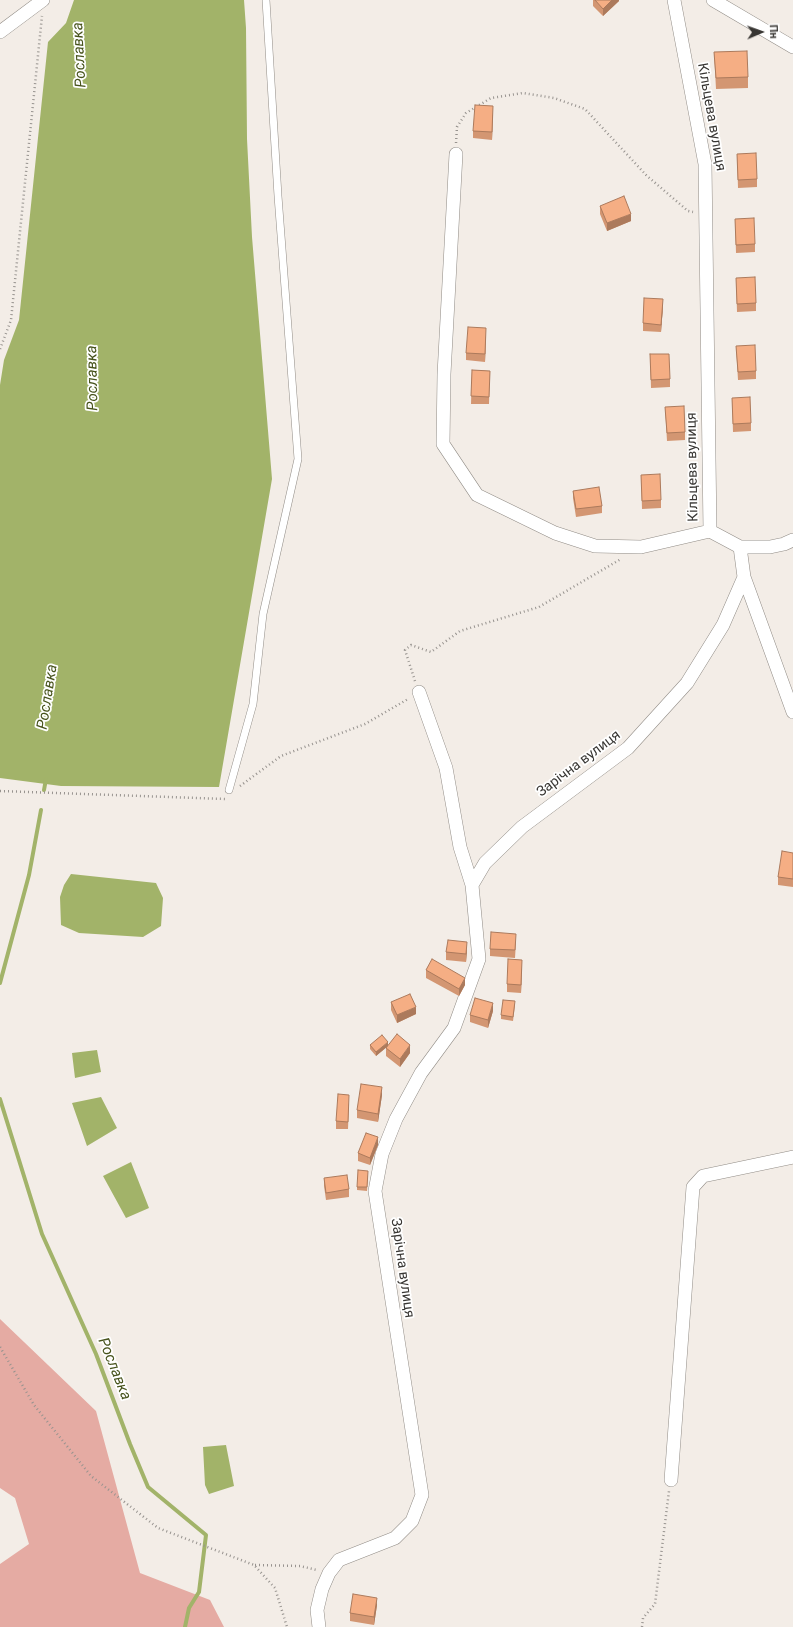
<!DOCTYPE html>
<html>
<head>
<meta charset="utf-8">
<style>
	body { margin:0 }
	#map { position:relative; width:793px; height:1627px; overflow:hidden; background:#f3ede7; font-family:Roboto,sans-serif }
	canvas { display:block }
	.north { position:absolute; left:741px; top:12px; width:40px; height:40px; -webkit-text-stroke:3px #fff; paint-order:stroke; rotate:88deg; font-size:11px; font-weight:700; line-height:16px; text-align:center; color:#383633 }
	.north::after { content:''; display:block; margin:auto; width:14px; height:18px; background:#383633; clip-path:polygon(50% 0,100% 100%,50% 72%,0 100%) }
</style>
</head>
<body>
<div id="map">
<canvas width="793" height="1627"></canvas>
<div class="north">Пн</div>
</div>
<script>
const ctx = document.querySelector('canvas').getContext('2d');
ctx.lineJoin = 'round';
function fillPath(path, color) { ctx.fillStyle = color; ctx.fill(path, 'evenodd'); }
const toPath = rows => new Path2D(rows.map(r => 'M' + r).join(''));
function trace(path, color, width, dash) { ctx.strokeStyle = color; ctx.lineWidth = width; ctx.lineCap = dash ? 'butt' : 'round'; ctx.setLineDash(dash || []); ctx.stroke(path); }
function label(font, color, halo, rows, align = 'center') {
  ctx.font = font + ' Roboto,sans-serif'; ctx.lineWidth = 3.5; ctx.setLineDash([]); ctx.textBaseline = 'middle'; ctx.strokeStyle = halo; ctx.fillStyle = color; for (const [text, x, y, turn = 0] of rows) {
    ctx.save(); ctx.translate(x, y); ctx.rotate((+turn || 0) * Math.PI / 180); ctx.textAlign = isNaN(turn) ? turn : align; if (halo) ctx.strokeText(text, 0, 0); ctx.fillText(text, 0, 0); ctx.restore();
  }
}
fillPath(toPath([
	[0,1319,96,1411,140,1573,210,1600,224,1627,0,1627,0,1564,29,1544,15,1498,0,1488]
]), '#e5aba3');
fillPath(toPath([
	[74,0,244,0,246,28,247,139,252,237,272,479,219,787,61,786,0,778,0,385,4,360,19,320,48,42,66,23],
	[71,874,156,883,163,898,161,926,143,937,79,933,61,925,60,897,64,885],
	[97,1050,101,1072,75,1078,72,1053],
	[101,1097,117,1128,87,1146,72,1103],
	[131,1162,149,1208,126,1218,103,1176],
	[226,1445,234,1486,209,1494,205,1485,203,1447]
]), '#a2b369');
trace(toPath([
	[44,790,46,779],
	[0,983,29,875,41,810],
	[0,1099,42,1234,96,1354,130,1444,148,1487,206,1535,199,1592,189,1608,185,1627]
]), '#a2b369', 4);
const service = toPath([
	[229,790,253,704,263,614,298,459,278,196,266,0]
]);
const minor = toPath([
	[674,0,705,164,710,531],
	[713,0,793,47],
	[0,32,43,0],
	[456,154,444,374,443,444,477,495,555,533,595,546,641,547,710,531],
	[710,531,740,547,744,577,793,712],
	[740,547,770,547,784,544,793,540],
	[472,885,485,863,522,827,628,748,687,683,723,625,744,577],
	[671,1480,693,1187,703,1176,793,1157],
	[319,1627,317,1610,322,1589,329,1573,339,1560,395,1538,412,1521,422,1495,375,1191,382,1154,396,1119,421,1073,454,1028,479,959,472,885,460,847,446,768,419,692]
]);
trace(service, '#918c86', 8);
trace(minor, '#918c86', 14);
trace(toPath([
	[456,143,457,127,466,113,491,98,523,93,554,98,585,109,646,175,688,211,693,212],
	[0,349,11,320,42,16],
	[415,681,405,650,411,645,431,652,460,631,539,607,621,559],
	[240,786,281,756,365,724,408,699],
	[0,791,225,799],
	[0,1347,34,1405,91,1476,158,1528,254,1565,275,1588,287,1627],
	[255,1565,300,1566,317,1570],
	[642,1627,643,1618,655,1604,669,1491]
]), '#97938f', 2.5, [1, 3]);
trace(service, '#fff', 7);
trace(minor, '#fff', 13);
fillPath(toPath([
	[593,0,619,0,619,1,603,16,593,6],
	[714,52,748,77,748,88,716,89],
	[493,114,492,140,473,138,473,131],
	[737,154,757,179,757,187,738,188],
	[600,206,631,221,607,231,600,214],
	[735,219,755,244,755,252,736,253],
	[736,278,756,303,756,311,737,312],
	[663,306,661,332,643,331,643,323],
	[486,336,485,362,466,360,466,353],
	[736,346,756,371,756,379,738,380],
	[650,354,670,379,670,387,651,388],
	[472,370,490,371,489,404,471,404],
	[732,398,751,423,751,431,733,432],
	[665,407,685,432,685,440,667,441],
	[641,475,661,500,661,508,642,509],
	[573,491,602,506,602,513,576,517,573,498],
	[793,853,793,887,778,885,778,877],
	[516,942,515,958,490,956,490,949],
	[467,950,466,962,446,960,446,952],
	[522,968,521,993,507,992,507,984],
	[426,970,465,985,459,996,426,978],
	[391,1002,416,1014,397,1023,391,1010],
	[515,1005,513,1021,501,1019,501,1015],
	[493,1011,488,1028,470,1022,470,1015],
	[370,1045,388,1046,376,1056,370,1049],
	[386,1048,410,1053,400,1067,386,1056],
	[382,1095,378,1122,357,1118,357,1110],
	[349,1103,348,1129,336,1129,336,1121],
	[378,1145,370,1165,358,1161,358,1153],
	[368,1175,367,1191,357,1190,357,1187],
	[324,1178,349,1189,349,1197,326,1200,324,1186],
	[377,1605,374,1625,350,1621,350,1613]
]), '#d39672');
fillPath(toPath([
	[612,0,619,0,619,1,603,16,603,9],
	[493,106,493,114,492,140,492,132],
	[631,214,631,221,607,231,607,223],
	[663,299,663,306,661,332,661,325],
	[486,328,486,336,485,362,485,354],
	[467,942,467,950,466,962,466,954],
	[522,960,522,968,521,993,521,985],
	[465,978,465,985,459,996,459,989],
	[493,1003,493,1011,488,1028,488,1020],
	[416,1007,416,1014,397,1023,397,1015],
	[388,1042,388,1046,376,1056,376,1052],
	[410,1045,410,1053,400,1067,400,1059],
	[382,1087,382,1095,378,1122,378,1114],
	[378,1137,378,1145,370,1165,370,1158],
	[377,1598,377,1605,374,1625,374,1617]
]), '#ac7a5c');
const building = toPath([
	[595,0,612,0,603,9,595,0],
	[747,51,748,77,716,78,714,52,747,51],
	[475,105,493,106,492,132,473,131,475,105],
	[756,153,757,179,738,180,737,154,756,153],
	[624,196,631,214,607,223,600,206,624,196],
	[754,218,755,244,736,245,735,219,754,218],
	[755,277,756,303,737,304,736,278,755,277],
	[644,298,663,299,661,325,643,323,644,298],
	[468,327,486,328,485,354,466,353,468,327],
	[755,345,756,371,738,372,736,346,755,345],
	[650,354,669,354,670,379,651,380,650,354],
	[472,370,490,371,489,397,471,396,472,370],
	[750,397,751,423,733,424,732,398,750,397],
	[684,406,685,432,667,433,665,407,684,406],
	[660,474,661,500,642,501,641,475,660,474],
	[599,487,602,506,576,509,573,491,599,487],
	[782,851,793,853,793,879,778,877,782,851],
	[491,932,516,934,515,950,490,949,491,932],
	[448,940,467,942,466,954,446,952,448,940],
	[432,959,465,978,459,989,426,970,432,959],
	[508,959,522,960,521,985,507,984,508,959],
	[410,994,416,1007,397,1015,391,1002,410,994],
	[475,998,493,1003,488,1020,470,1015,475,998],
	[503,1000,515,1001,513,1017,501,1015,503,1000],
	[397,1034,410,1045,400,1059,386,1048,397,1034],
	[382,1035,388,1042,376,1052,370,1045,382,1035],
	[361,1084,382,1087,378,1114,357,1110,361,1084],
	[338,1094,349,1095,348,1122,336,1121,338,1094],
	[366,1133,378,1137,370,1158,358,1153,366,1133],
	[358,1170,368,1171,367,1187,357,1187,358,1170],
	[347,1175,349,1189,326,1193,324,1178,347,1175],
	[353,1594,377,1598,374,1617,350,1613,353,1594]
]);
fillPath(building, '#f5ae84');
trace(building, '#ac7a5c', 1);
label('14px', '#383633', '#fff', [
	["Кільцева вулиця",711,117,80],
	["Кільцева вулиця",693,467,-91],
	["Зарічна вулиця",579,764,-37],
	["Зарічна вулиця",402,1268,82]
]);
label('italic 15px', '#47531c', '#fff', [
	["Рославка",80,55,-93],
	["Рославка",93,378,-91],
	["Рославка",48,697,-81],
	["Рославка",114,1369,68]
]);
</script>
</body>
</html>
